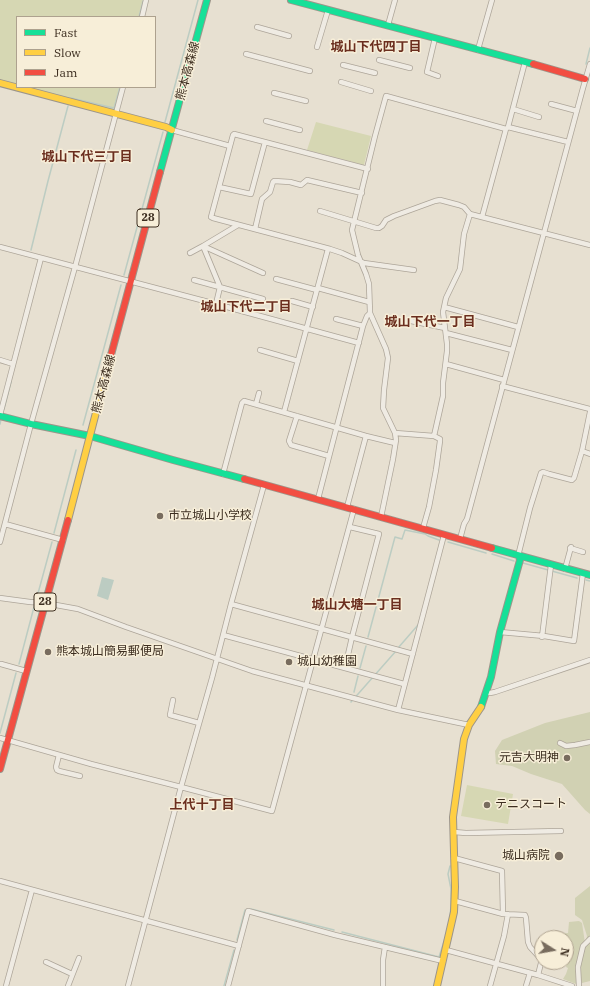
<!DOCTYPE html>
<html>
<head>
<meta charset="utf-8">
<style>
	body { margin:0 }
	#map { position:relative; width:590px; height:986px; overflow:hidden; background:#e7e0d1; font-family:"IBM Plex Serif",serif }
	canvas { display:block }
	.legend { position:absolute; left:16px; top:16px; width:140px; height:72px; box-sizing:border-box; background:#f7eed8; border:1px solid #ada18e; margin:0; padding:5px 7px; list-style:none; font-size:12px; color:#3d2e20 }
	.legend li { display:flex; align-items:center; gap:8px; height:20px }
	.legend b { width:20px; border:1px solid #ada18e }
	.north { position:absolute; left:534px; top:930px; width:40px; height:40px; box-sizing:border-box; background:#f7eed8; border:1px solid #ada18e; border-radius:50%; rotate:101deg; font-size:11px; font-weight:700; line-height:16px; text-align:center; color:#3d2e20 }
	.north::after { content:''; display:block; margin:auto; width:14px; height:18px; background:#786c5e; clip-path:polygon(50% 0,100% 100%,50% 72%,0 100%) }
</style>
</head>
<body>
<div id="map">
<canvas width="590" height="986"></canvas>
<ul class="legend">
<li><b style="height:5px;background:#16e098"></b>Fast</li>
<li><b style="height:5px;background:#ffcf43"></b>Slow</li>
<li><b style="height:5px;background:#f24e42"></b>Jam</li>
</ul>
<div class="north">N</div>
</div>
<script>
const ctx = document.querySelector('canvas').getContext('2d');
ctx.lineJoin = 'round';
function fillPath(path, color) { ctx.fillStyle = color; ctx.fill(path, 'evenodd'); }
const toPath = rows => new Path2D(rows.map(r => 'M' + r).join(''));
function trace(path, color, width, dash) { ctx.strokeStyle = color; ctx.lineWidth = width; ctx.lineCap = dash ? 'butt' : 'round'; ctx.setLineDash(dash || []); ctx.stroke(path); }
function label(font, color, halo, rows, align = 'center') {
  ctx.font = font + ' "IBM Plex Serif","Noto Sans JP",serif'; ctx.lineWidth = 3; ctx.setLineDash([]); ctx.textBaseline = 'middle'; ctx.strokeStyle = halo; ctx.fillStyle = color; for (const [text, x, y, turn = 0] of rows) {
    ctx.save(); ctx.translate(x, y); ctx.rotate((+turn || 0) * Math.PI / 180); ctx.textAlign = isNaN(turn) ? turn : align; if (halo) ctx.strokeText(text, 0, 0); ctx.fillText(text, 0, 0); ctx.restore();
  }
}
fillPath(toPath([
	[0,0,143,0,139,17,17,17,17,87,122,87,115,114,0,83],
	[316,122,371,136,364,165,307,150],
	[467,785,513,794,508,824,461,816]
]), '#d6d7b3');
fillPath(toPath([
	[590,712,590,814,585,810,562,784,531,774,512,766,496,764,495,751,502,740,545,723],
	[590,886,590,981,582,983,580,975,580,966,587,936,582,920,575,915,575,898],
	[579,921,582,923,585,943,581,948,576,984,563,979,566,974,568,968,566,967,568,960,566,960,566,938,552,938,552,934,568,933,569,922]
]), '#d1d1b3');
fillPath(toPath([
	[102,577,114,580,108,600,97,596]
]), '#bcccc2');
trace(toPath([
	[139,17,143,1],
	[586,64,590,48],
	[71,98,114,108,120,87],
	[165,122,198,0],
	[31,250,48,181,68,106],
	[124,275,163,132],
	[4,409,11,382],
	[0,424,1,419],
	[83,425,121,285],
	[54,533,76,450],
	[448,542,486,553],
	[492,554,514,561],
	[523,563,577,578],
	[586,580,590,581],
	[37,597,52,542],
	[368,637,395,537,402,539,405,530,425,534,428,536,439,540],
	[398,648,418,625],
	[19,664,34,607],
	[360,668,366,646],
	[354,692,358,676],
	[351,702,396,651],
	[0,733,16,673],
	[251,909,334,930],
	[450,918,451,905,451,889,448,874,450,866],
	[342,932,439,957,446,935],
	[237,940,245,910],
	[224,986,234,950]
]), '#bcccc2', 1.5);
const street = toPath([
	[142,17,146,0],
	[388,25,395,0],
	[257,27,289,36],
	[435,38,427,72,438,76],
	[317,47,328,10],
	[478,50,479,46,492,0],
	[246,54,310,71],
	[379,60,410,68],
	[343,65,375,73],
	[341,82,371,91],
	[274,93,306,101],
	[551,104,577,111],
	[513,109,539,117],
	[266,121,300,130],
	[508,127,568,142],
	[172,130,179,132,230,146],
	[368,169,234,134,233,135,211,217,213,218,330,249,342,253,364,263,414,270],
	[219,187,251,194,265,142],
	[320,211,376,228,379,228,382,226,386,220,394,216,435,201,440,200,459,205,464,207,470,214,590,245],
	[482,217,506,129,508,127,525,62],
	[255,229,262,199,270,192,273,182,274,181,290,182,301,185,307,180,362,193],
	[0,247,216,304,359,343],
	[190,253,203,246,263,273],
	[276,279,317,290],
	[194,280,263,299],
	[318,288,369,302],
	[292,301,313,307],
	[216,304,220,287,203,246,238,225],
	[444,307,518,327],
	[336,319,363,326],
	[411,321,445,328],
	[446,333,512,350],
	[260,350,298,361],
	[0,360,13,364],
	[446,364,504,380],
	[502,386,590,409],
	[256,404,259,393],
	[284,412,328,249],
	[0,415,41,258],
	[297,416,289,441,291,445,329,456],
	[395,433,434,436,440,439,440,441,436,470,429,507,423,528],
	[434,436,443,396,443,383,447,351,447,344,443,312,446,298,460,269,464,234,470,214],
	[582,451,590,454],
	[223,474,242,403,244,401,366,436,395,443],
	[318,499,363,326,367,316,370,313],
	[347,507,366,436],
	[381,517,393,459,396,440,395,433,383,408,384,390,388,358,386,349,370,313,369,284,366,274,358,255,352,230,375,136,386,96,506,129],
	[5,524,63,540],
	[460,539,464,524,467,519,583,88,590,64],
	[0,542,31,424,75,267,123,87],
	[570,548,583,552],
	[519,556,519,552,530,508,541,473,543,472,549,474,572,480,574,478,582,451,590,412],
	[565,569,571,547],
	[0,598,30,602,45,603,78,609,126,627,252,671,398,710,469,725],
	[231,604,413,654],
	[500,632,544,636,574,641,583,573],
	[223,635,404,684],
	[542,637,551,565],
	[1,664,26,671],
	[345,668,352,637,379,534,350,527],
	[486,693,490,693,495,692,590,660],
	[173,700,170,715,199,723],
	[398,710,444,535],
	[0,738,91,764,181,787,272,811,354,509],
	[560,743,566,746,575,745,590,742],
	[59,755,56,767,57,770,59,771,80,776],
	[454,832,466,833,561,831],
	[454,858,502,871,503,914,525,915,526,918,528,942,530,947,541,959,541,963,538,975],
	[0,881,239,946],
	[455,901,503,914],
	[446,950,538,975,572,986],
	[46,962,72,974],
	[6,986,32,890],
	[68,986,79,958],
	[128,986,181,787,212,678,231,604,264,485],
	[228,986,248,911,335,935,443,961],
	[383,986,383,960,385,947],
	[490,986,504,936,508,914],
	[526,986,530,973],
	[579,986,578,967,583,946,590,939]
]);
const fast = toPath([
	[291,0,533,64],
	[160,172,207,0],
	[0,416,31,424,90,436,173,460,244,479],
	[492,548,590,575],
	[481,707,491,677,500,632,520,560,519,556]
]);
const slow = toPath([
	[0,83,166,127,172,130],
	[68,520,111,355],
	[437,986,454,912,455,887,453,817,464,739,469,725,481,707]
]);
const jam = toPath([
	[533,64,585,79],
	[111,355,160,172],
	[244,479,492,548],
	[0,769,68,520]
]);
trace(street, '#ada599', 6);
trace(fast, '#9c958a', 8);
trace(slow, '#9c958a', 8);
trace(jam, '#9c958a', 8);
trace(street, '#efebe3', 4.5);
trace(fast, '#16e098', 6);
trace(slow, '#ffcf43', 6);
trace(jam, '#f24e42', 6);
for (const [x, y, r, color] of [
	[160,516,4,"#786c5e"],
	[48,652,4,"#786c5e"],
	[289,662,4,"#786c5e"],
	[567,758,4,"#786c5e"],
	[487,805,4,"#786c5e"],
	[559,856,5,"#786c5e"]
]) { const dot = new Path2D(); dot.arc(x, y, r, 0, 2 * Math.PI); ctx.fillStyle = color; ctx.fill(dot); trace(dot, '#f7eed8', 1.5); }
for (const [x, y, w] of [
	[148,218,22],
	[45,602,22]
]) { const box = new Path2D(); box.roundRect(x - w / 2, y - 9, w, 18, 3); ctx.fillStyle = '#f7eed8'; ctx.fill(box); trace(box, '#3d2e20', 1); }
label('bold 11px', '#3d2e20', null, [
	["28",148,218],
	["28",45,602]
]);
label('12px', '#3d2e20', '#f7eed8', [
	["熊本高森線",188,71,-75],
	["熊本高森線",104,384,-75]
]);
label('12px', '#3d2e20', '#f7eed8', [
	["市立城山小学校",168,516],
	["熊本城山簡易郵便局",56,652],
	["城山幼稚園",297,662],
	["元吉大明神",559,758,"right"],
	["テニスコート",495,805],
	["城山病院",550,856,"right"]
], 'left');
label('bold 13px', '#6b2e1e', '#f7eed8', [
	["城山下代四丁目",376,47],
	["城山下代三丁目",87,157],
	["城山下代二丁目",246,307],
	["城山下代一丁目",430,322],
	["城山大塘一丁目",357,605],
	["上代十丁目",202,805]
]);
</script>
</body>
</html>
